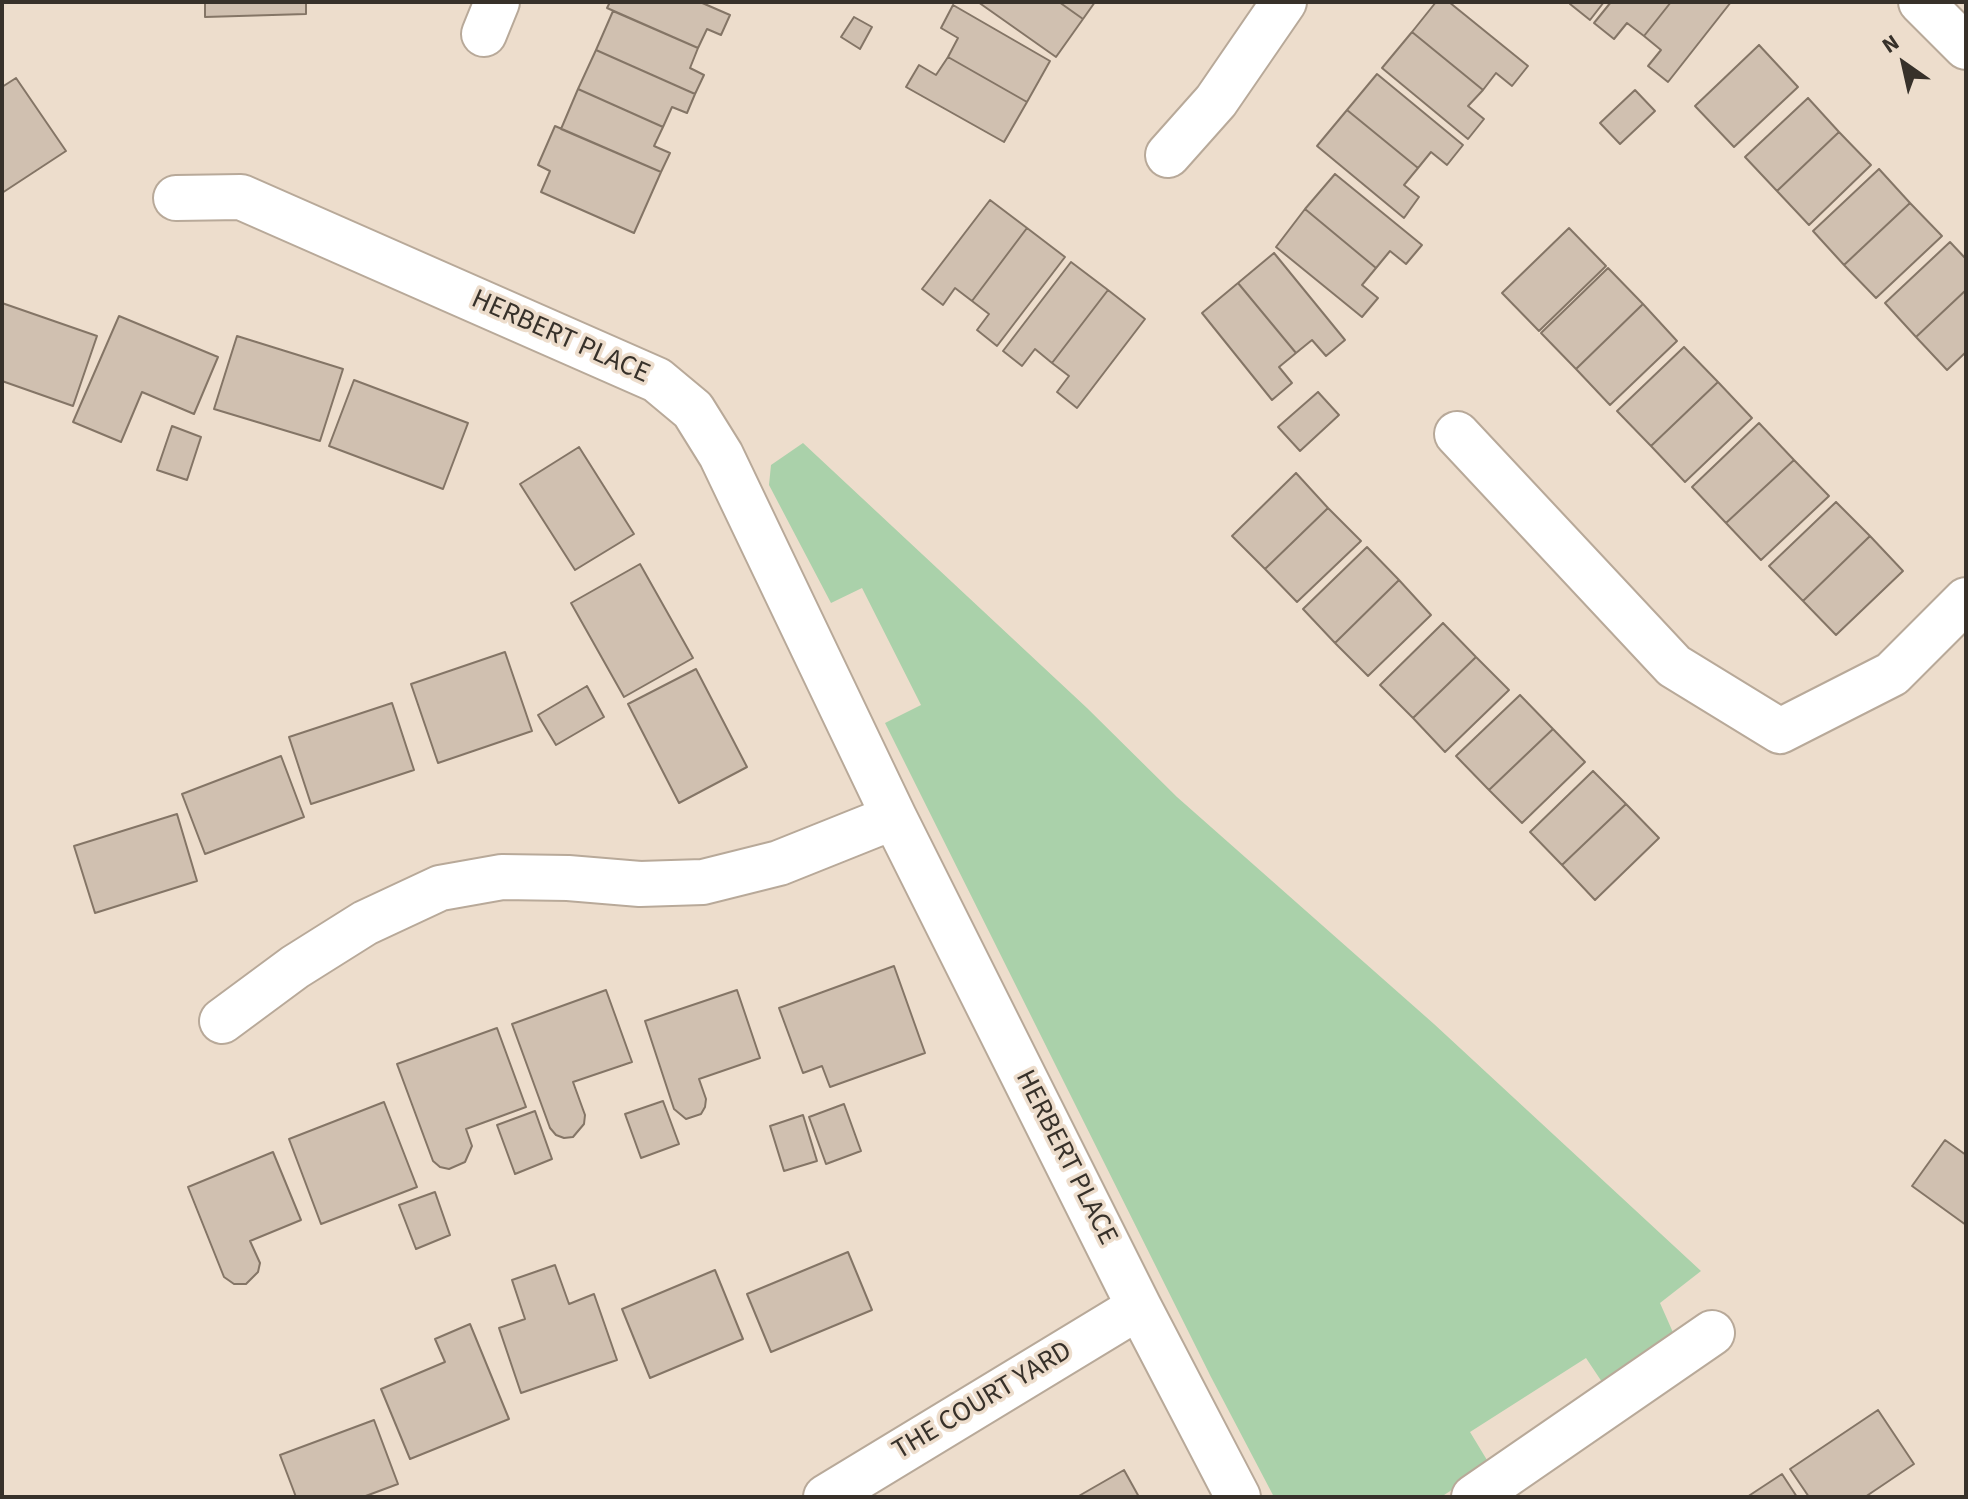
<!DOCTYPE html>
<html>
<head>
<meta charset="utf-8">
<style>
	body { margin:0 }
	#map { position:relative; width:1968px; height:1499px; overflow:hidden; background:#edddcc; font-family:"Source Sans 3",sans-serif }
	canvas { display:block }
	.frame { position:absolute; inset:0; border:4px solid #37312a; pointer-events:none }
	.north { position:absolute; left:1864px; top:24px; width:80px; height:80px; -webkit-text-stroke:6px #edddcc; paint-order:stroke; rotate:326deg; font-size:22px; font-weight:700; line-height:32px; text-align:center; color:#37312a }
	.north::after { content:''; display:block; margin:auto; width:28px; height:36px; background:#37312a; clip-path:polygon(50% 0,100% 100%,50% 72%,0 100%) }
</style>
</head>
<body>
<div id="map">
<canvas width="1968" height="1499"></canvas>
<div class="frame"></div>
<div class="north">N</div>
</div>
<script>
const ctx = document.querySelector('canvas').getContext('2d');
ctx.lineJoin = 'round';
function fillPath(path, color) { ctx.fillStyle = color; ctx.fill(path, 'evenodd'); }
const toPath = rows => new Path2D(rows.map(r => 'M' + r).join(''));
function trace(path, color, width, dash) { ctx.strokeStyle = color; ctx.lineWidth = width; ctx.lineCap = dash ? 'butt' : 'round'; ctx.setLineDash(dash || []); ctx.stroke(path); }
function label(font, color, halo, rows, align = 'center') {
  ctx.font = font + ' "Source Sans 3",sans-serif'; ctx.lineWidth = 7; ctx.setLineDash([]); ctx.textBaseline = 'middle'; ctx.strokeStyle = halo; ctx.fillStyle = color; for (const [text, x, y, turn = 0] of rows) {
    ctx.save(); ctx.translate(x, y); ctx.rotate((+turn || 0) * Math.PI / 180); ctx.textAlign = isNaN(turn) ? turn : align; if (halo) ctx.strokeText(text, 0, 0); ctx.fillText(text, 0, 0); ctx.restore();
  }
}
fillPath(toPath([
	[803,443,1087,708,1177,797,1434,1024,1701,1271,1660,1303,1675,1337,1604,1385,1586,1358,1470,1432,1490,1465,1441,1497,1274,1497,1211,1377,885,723,921,705,862,588,831,603,769,485,771,465]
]), '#aad1aa');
const building = toPath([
	[205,2,306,2,306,14,205,17,205,2],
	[610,2,700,2,730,15,721,35,707,29,698,48,607,8,610,2],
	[978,2,1059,2,1083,19,1056,57,978,2],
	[1059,2,1095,2,1083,19,1059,2],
	[1436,2,1449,2,1528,66,1512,86,1496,73,1483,90,1412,32,1436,2],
	[1571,2,1604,2,1590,20,1570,4,1571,2],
	[1611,2,1671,2,1644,36,1627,23,1614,39,1594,23,1611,2],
	[1671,2,1731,2,1668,82,1648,66,1661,50,1644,36,1671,2],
	[953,5,1050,61,1027,102,948,57,958,38,941,28,953,5],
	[613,11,698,48,690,68,704,75,695,94,596,50,613,11],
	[854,17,872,27,860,49,841,37,854,17],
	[1412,32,1483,90,1468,106,1484,119,1468,139,1382,68,1412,32],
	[1759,45,1798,87,1734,147,1695,106,1759,45],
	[596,50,695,94,687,113,672,107,663,127,578,89,596,50],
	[948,57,1027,102,1004,142,906,87,919,65,936,75,948,57],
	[1377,74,1463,145,1447,165,1431,152,1418,168,1347,110,1377,74],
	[16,78,66,151,2,193,2,87,16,78],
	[578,89,663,127,654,146,670,153,661,172,561,129,578,89],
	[1635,90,1655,111,1620,144,1600,123,1635,90],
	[1808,98,1839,132,1777,191,1745,157,1808,98],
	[1347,110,1418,168,1404,185,1419,197,1404,218,1317,146,1347,110],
	[555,126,661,172,634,233,541,192,550,171,538,165,555,126],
	[1839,132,1871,165,1809,225,1777,191,1839,132],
	[1879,169,1910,203,1844,265,1813,231,1879,169],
	[1335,174,1422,245,1406,264,1390,251,1376,268,1305,209,1335,174],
	[990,200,1027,228,972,301,955,288,943,305,922,289,990,200],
	[1910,203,1942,236,1876,298,1844,265,1910,203],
	[1305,209,1376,268,1362,285,1378,298,1362,317,1276,247,1305,209],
	[1027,228,1065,257,997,346,977,330,989,314,972,301,1027,228],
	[1569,228,1606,266,1539,331,1502,293,1569,228],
	[1950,242,1966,259,1966,290,1916,337,1885,303,1950,242],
	[1274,253,1345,340,1326,356,1312,340,1296,353,1238,283,1274,253],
	[1071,262,1108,290,1052,363,1035,349,1022,366,1003,351,1071,262],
	[1608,268,1643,304,1576,369,1541,333,1608,268],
	[1238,283,1296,353,1279,367,1292,383,1272,400,1202,313,1238,283],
	[1108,290,1145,319,1077,408,1057,392,1069,376,1052,363,1108,290],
	[1966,290,1966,352,1947,370,1916,337,1966,290],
	[2,303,97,336,73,406,2,381,2,303],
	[1643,304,1677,341,1610,405,1576,369,1643,304],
	[119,316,218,357,194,414,142,392,121,442,73,422,119,316],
	[237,336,343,369,320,441,214,409,237,336],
	[1684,347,1718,382,1651,446,1617,411,1684,347],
	[354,380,468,423,443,489,329,446,354,380],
	[1718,382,1752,418,1685,482,1651,446,1718,382],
	[1318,392,1339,415,1300,451,1278,427,1318,392],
	[1759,423,1794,460,1726,523,1692,487,1759,423],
	[172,426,201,437,187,480,157,470,172,426],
	[579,447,634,534,575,570,520,484,579,447],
	[1794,460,1829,496,1761,560,1726,523,1794,460],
	[1296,473,1328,508,1265,569,1232,536,1296,473],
	[1836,502,1870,536,1803,601,1769,566,1836,502],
	[1328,508,1361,541,1297,602,1265,569,1328,508],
	[1870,536,1903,571,1836,635,1803,601,1870,536],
	[1367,547,1399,580,1335,643,1303,609,1367,547],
	[640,564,693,658,624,697,571,603,640,564],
	[1399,580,1431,615,1368,676,1335,643,1399,580],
	[1443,623,1476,657,1413,718,1380,685,1443,623],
	[505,652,532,731,438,763,411,684,505,652],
	[1476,657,1509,690,1445,752,1413,718,1476,657],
	[696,669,747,767,679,803,628,704,696,669],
	[587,686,604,717,556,745,538,715,587,686],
	[1520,695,1553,729,1489,790,1456,756,1520,695],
	[392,703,414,770,311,804,289,737,392,703],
	[1553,729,1585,762,1522,823,1489,790,1553,729],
	[281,756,304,817,205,854,182,794,281,756],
	[1593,771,1626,804,1562,865,1530,832,1593,771],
	[1626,804,1659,838,1595,900,1562,865,1626,804],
	[177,814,197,881,95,913,74,846,177,814],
	[894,966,925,1053,830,1087,822,1066,803,1073,779,1008,894,966],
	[606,990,632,1062,573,1082,585,1115,584,1124,573,1137,564,1138,556,1135,550,1128,512,1024,606,990],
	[737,990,760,1058,699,1079,706,1099,705,1107,701,1114,686,1119,674,1109,645,1021,737,990],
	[497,1028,526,1107,466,1129,472,1146,465,1162,449,1169,440,1167,433,1161,397,1064,497,1028],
	[663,1101,679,1144,641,1158,625,1114,663,1101],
	[384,1102,417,1187,321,1224,289,1139,384,1102],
	[844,1104,861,1151,826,1164,809,1117,844,1104],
	[535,1111,552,1159,515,1174,497,1125,535,1111],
	[803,1115,817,1161,784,1171,770,1126,803,1115],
	[1945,1140,1966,1155,1966,1225,1912,1186,1945,1140],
	[273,1152,301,1220,250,1241,260,1263,258,1272,246,1284,234,1284,224,1277,188,1187,273,1152],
	[435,1192,450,1235,416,1249,399,1205,435,1192],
	[848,1252,872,1310,771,1352,747,1294,848,1252],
	[555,1265,569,1304,594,1294,617,1360,521,1393,499,1328,525,1319,512,1280,555,1265],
	[715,1270,743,1339,650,1378,622,1309,715,1270],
	[470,1324,509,1419,410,1459,381,1389,445,1362,435,1339,470,1324],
	[1878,1410,1914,1464,1865,1497,1809,1497,1790,1469,1878,1410],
	[374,1420,398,1484,363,1497,296,1497,280,1455,374,1420],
	[1124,1470,1139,1497,1077,1497,1124,1470],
	[1782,1474,1797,1497,1747,1497,1782,1474]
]);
fillPath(building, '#d0c0b0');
trace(building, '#847566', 2);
const minor = toPath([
	[1921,2,1966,47],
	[484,34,497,2],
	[1168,155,1216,101,1284,2],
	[176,198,241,197,657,380,693,410,721,455,894,817,1139,1307,1238,1497],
	[1457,434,1674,666,1780,731,1892,674,1966,600],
	[222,1021,295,967,365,923,440,888,502,877,568,878,640,884,703,882,779,863,894,817],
	[826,1497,1139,1307],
	[1474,1497,1712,1333]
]);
trace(minor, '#b8a999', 48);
trace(minor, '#fff', 44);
label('28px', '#37312a', '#edddcc', [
	["HERBERT PLACE",560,338,24],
	["HERBERT PLACE",1065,1158,63],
	["THE COURT YARD",983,1402,-31]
]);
</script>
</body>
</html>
